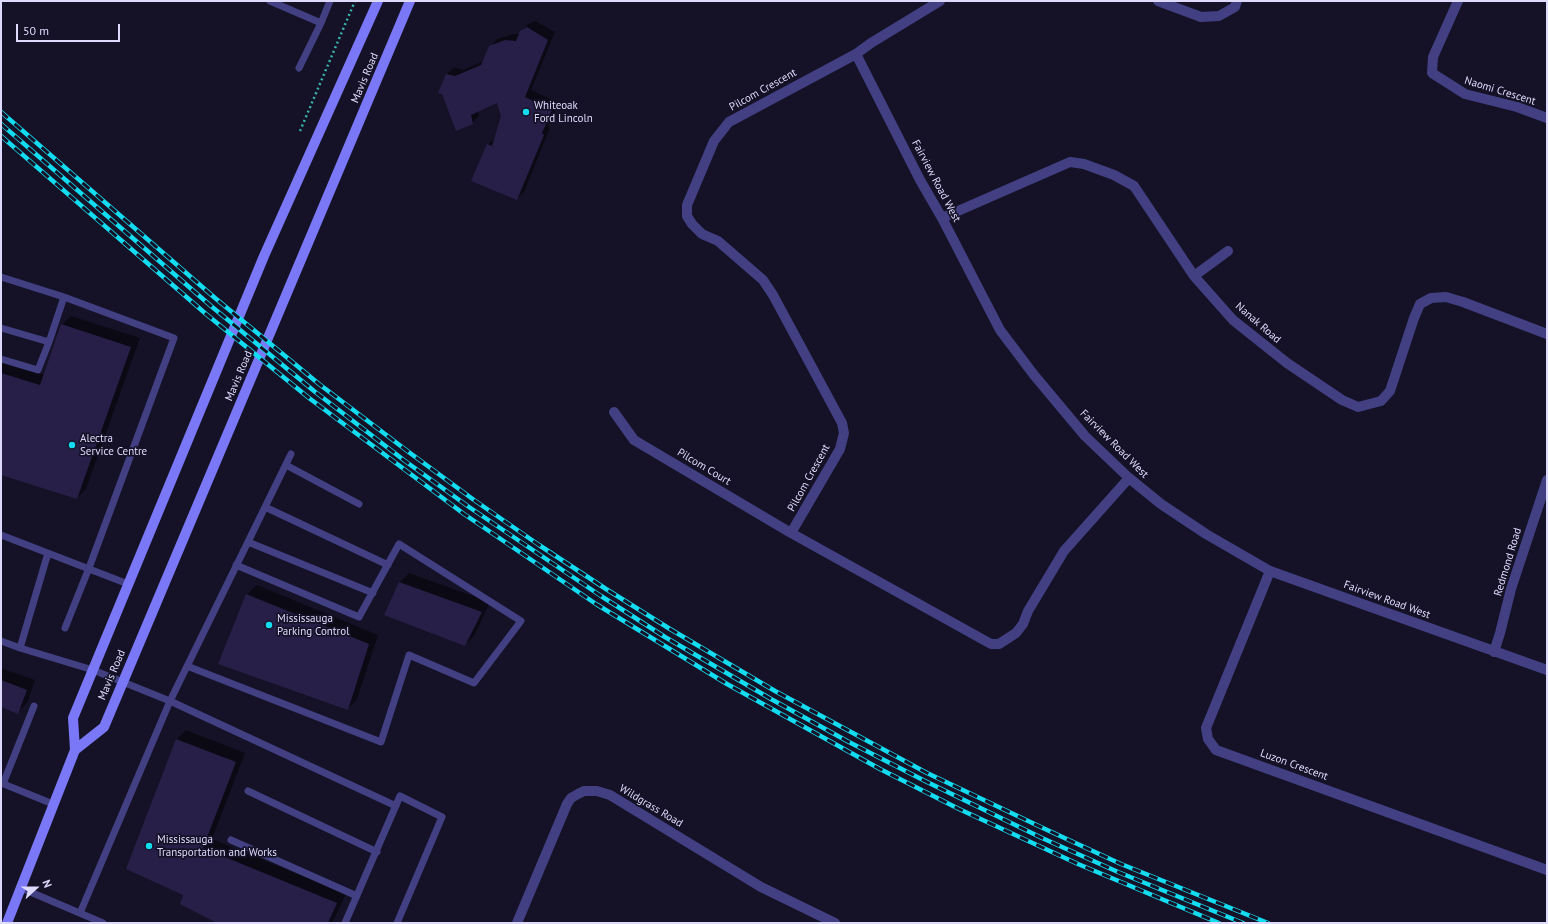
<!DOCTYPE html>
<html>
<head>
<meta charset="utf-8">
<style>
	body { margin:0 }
	#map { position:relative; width:1548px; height:924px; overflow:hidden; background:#151227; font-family:"PT Sans",sans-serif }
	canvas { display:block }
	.frame { position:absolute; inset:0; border:2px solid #dedafd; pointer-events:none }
	.north { position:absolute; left:16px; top:868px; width:40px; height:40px; -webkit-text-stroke:3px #151227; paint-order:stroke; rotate:69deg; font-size:11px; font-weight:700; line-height:16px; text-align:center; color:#dedafd }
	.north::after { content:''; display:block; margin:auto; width:14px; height:18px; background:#dedafd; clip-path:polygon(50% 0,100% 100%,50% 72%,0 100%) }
	.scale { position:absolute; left:16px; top:24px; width:104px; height:18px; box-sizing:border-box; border:2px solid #dedafd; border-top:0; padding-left:5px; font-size:12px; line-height:14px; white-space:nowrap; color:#dedafd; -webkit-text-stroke:3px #151227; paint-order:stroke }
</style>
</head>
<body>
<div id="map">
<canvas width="1548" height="924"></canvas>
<div class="frame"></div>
<div class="north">N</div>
<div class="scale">50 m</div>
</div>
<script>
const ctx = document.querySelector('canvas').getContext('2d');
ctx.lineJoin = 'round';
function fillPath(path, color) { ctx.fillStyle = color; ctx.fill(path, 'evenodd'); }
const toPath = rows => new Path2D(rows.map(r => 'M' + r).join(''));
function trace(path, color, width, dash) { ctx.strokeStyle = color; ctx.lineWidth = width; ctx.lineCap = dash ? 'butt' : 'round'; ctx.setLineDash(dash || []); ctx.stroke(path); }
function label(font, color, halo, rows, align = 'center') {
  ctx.font = font + ' "PT Sans",sans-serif'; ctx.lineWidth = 3.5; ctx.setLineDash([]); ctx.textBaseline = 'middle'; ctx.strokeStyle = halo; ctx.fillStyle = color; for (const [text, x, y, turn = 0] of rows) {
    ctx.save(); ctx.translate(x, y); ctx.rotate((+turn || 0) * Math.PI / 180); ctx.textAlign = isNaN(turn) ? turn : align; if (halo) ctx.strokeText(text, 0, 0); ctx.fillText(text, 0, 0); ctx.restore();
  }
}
fillPath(toPath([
	[535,21,555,32,531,90,559,103,548,126,550,128,524,192,517,199,488,145,495,138,502,116,497,102,478,111,479,116,472,123,443,93,439,93,447,74,454,67,463,70,484,61,490,47,497,39,513,34,520,34,528,24],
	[71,316,140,338,86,489,77,498,1,474,1,361,45,375,62,325],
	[409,573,490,602,474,636,465,645,400,582],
	[257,585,378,635,357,699,348,709,219,663,247,594],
	[1,668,35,680,27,703,17,713,1,706],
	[186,730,245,753,212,839,346,894,332,923,219,923,185,895,177,739]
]), '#0007');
fillPath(toPath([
	[527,27,548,40,525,97,552,110,542,133,544,135,517,200,471,181,487,144,492,146,501,116,497,103,471,115,473,124,456,131,442,94,438,93,446,74,455,76,481,65,489,46,505,40,516,41,520,31],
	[61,324,131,347,77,499,1,475,1,373,40,385],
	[399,582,482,612,465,646,384,615],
	[246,594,369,644,348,710,218,664],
	[1,680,27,690,18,714,1,707],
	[176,739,236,762,203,848,337,903,328,923,217,923,180,904,183,895,126,869]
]), '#271f47');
trace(toPath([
	[300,131,355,1]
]), '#38b3ab', 2.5, [2, 3]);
trace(toPath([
	[270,1,321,23,330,1],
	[299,68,321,23],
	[1,277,64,297],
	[1,328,49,342,64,297,174,338,89,568,65,628],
	[1,359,38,370,49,342],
	[286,465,359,504],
	[265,507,388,565],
	[1,535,128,584],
	[248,542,373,593],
	[48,553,20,648,93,670,170,701,291,454],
	[1,641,20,648],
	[187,666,381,742,409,655,474,683,521,621,399,544,359,617,236,565],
	[1,783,53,804],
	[3,784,34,706],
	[248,791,377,852],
	[231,840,357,896],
	[21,888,103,923],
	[80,913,170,701,396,806],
	[345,923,400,796,442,817,397,923]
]), '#424083', 7);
trace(toPath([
	[1158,1,1201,17,1219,16,1235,7,1237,1],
	[1458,1,1433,57,1432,73,1465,94,1517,107,1547,118],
	[856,54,920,180,942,218,1000,330,1034,375,1085,436,1129,478,1161,504,1206,534,1270,571,1547,670],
	[942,218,1070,162,1084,164,1114,175,1134,186,1194,276,1233,320,1287,363,1342,400,1358,407,1381,401,1390,391,1414,318,1420,304,1431,298,1446,297,1463,302,1547,334],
	[1194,276,1228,251],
	[614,412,634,440,791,533,991,644,999,644,1016,633,1023,624,1028,611,1064,551,1129,478],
	[791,533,840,449,844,433,842,423,773,295,763,280,718,241,702,234,692,224,687,216,687,205,714,141,729,122,856,54,871,43,940,1],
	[1270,571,1206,728,1208,739,1216,750,1547,870],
	[1494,652,1500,633,1511,589,1547,480],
	[517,923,567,804,571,798,578,794,584,791,597,791,610,795,761,887,835,923]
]), '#424083', 10);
trace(toPath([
	[75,750,104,727,410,1],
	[7,923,75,750,73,718,264,256,378,1]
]), '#7a78f7', 10);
const rail = toPath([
	[1,112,215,298,319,384,410,453,474,500,539,545,606,589,670,629,775,691,927,773,1045,829,1121,864,1268,923],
	[1,124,211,306,314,391,405,461,469,507,601,596,665,637,771,699,847,741,925,781,1042,838,1118,872,1243,923],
	[1,136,206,314,309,398,464,514,596,604,727,684,880,769,959,809,1078,864,1219,923]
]);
trace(rail, '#13dcf0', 4.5);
trace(rail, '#151227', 3, [9]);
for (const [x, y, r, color] of [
	[526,112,4,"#13dcf0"],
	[72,445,4,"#13dcf0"],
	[269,625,4,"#13dcf0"],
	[149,846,4,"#13dcf0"]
]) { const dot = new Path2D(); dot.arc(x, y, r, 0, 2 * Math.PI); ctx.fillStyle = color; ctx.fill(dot); trace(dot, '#151227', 1.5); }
label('11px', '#dedafd', '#151227', [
	["Mavis Road",365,78,-67],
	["Pilcom Crescent",763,90,-29],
	["Naomi Crescent",1500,91,17],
	["Fairview Road West",936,181,62],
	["Nanak Road",1258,323,41],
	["Mavis Road",239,376,-67],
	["Fairview Road West",1114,444,45],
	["Pilcom Court",704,467,31],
	["Pilcom Crescent",809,478,-61],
	["Redmond Road",1508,562,-73],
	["Fairview Road West",1387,600,20],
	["Mavis Road",112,675,-67],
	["Luzon Crescent",1294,765,20],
	["Wildgrass Road",651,806,31]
]);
label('11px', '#dedafd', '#151227', [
	["Whiteoak",534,106],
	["Ford Lincoln",534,119],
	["Alectra",80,439],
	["Service Centre",80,452],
	["Mississauga",277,619],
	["Parking Control",277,632],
	["Mississauga",157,840],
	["Transportation and Works",157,853]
], 'left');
</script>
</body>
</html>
